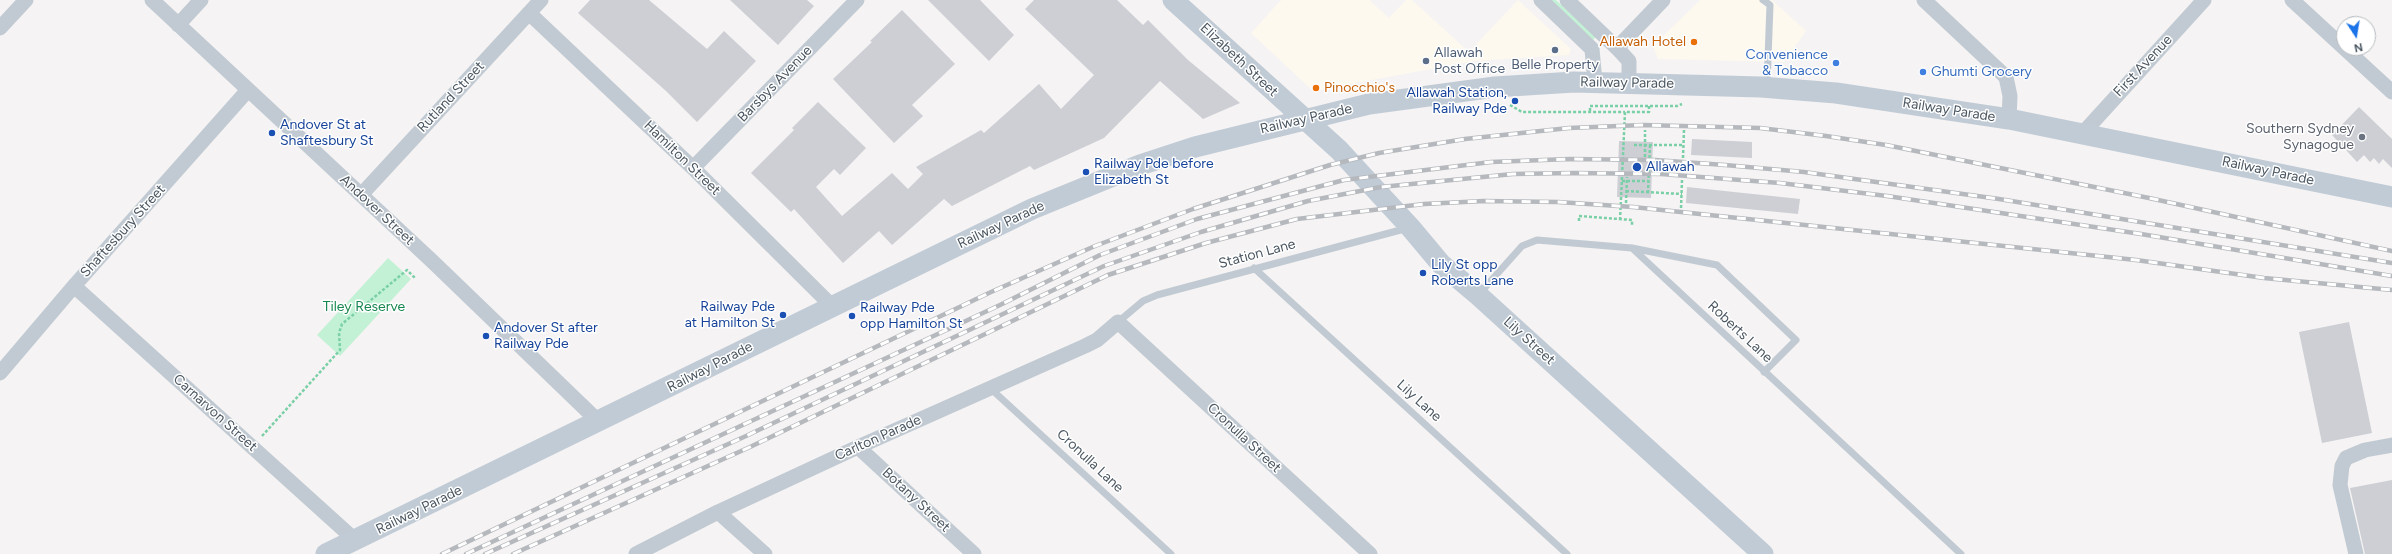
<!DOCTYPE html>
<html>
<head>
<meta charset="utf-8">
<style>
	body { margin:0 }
	#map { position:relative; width:2392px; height:554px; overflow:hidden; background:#f5f3f3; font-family:Figtree,sans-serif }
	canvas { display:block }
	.north { position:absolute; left:2336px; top:16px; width:40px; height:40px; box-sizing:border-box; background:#fff; border:1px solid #b7bbc0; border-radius:50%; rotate:168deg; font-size:11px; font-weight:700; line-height:16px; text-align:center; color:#4a5661 }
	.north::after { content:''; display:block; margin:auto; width:14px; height:18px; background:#1a73e8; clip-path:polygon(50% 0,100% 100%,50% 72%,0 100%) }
</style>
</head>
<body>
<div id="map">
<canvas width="2392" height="554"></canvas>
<div class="north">N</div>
</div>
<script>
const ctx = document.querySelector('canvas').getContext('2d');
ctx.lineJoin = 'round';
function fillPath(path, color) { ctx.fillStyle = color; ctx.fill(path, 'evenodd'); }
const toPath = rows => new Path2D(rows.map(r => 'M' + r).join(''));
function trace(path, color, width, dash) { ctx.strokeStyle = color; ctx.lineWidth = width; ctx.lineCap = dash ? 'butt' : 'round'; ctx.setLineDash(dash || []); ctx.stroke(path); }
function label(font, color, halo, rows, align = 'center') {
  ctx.font = font + ' Figtree,sans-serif'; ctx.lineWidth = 3; ctx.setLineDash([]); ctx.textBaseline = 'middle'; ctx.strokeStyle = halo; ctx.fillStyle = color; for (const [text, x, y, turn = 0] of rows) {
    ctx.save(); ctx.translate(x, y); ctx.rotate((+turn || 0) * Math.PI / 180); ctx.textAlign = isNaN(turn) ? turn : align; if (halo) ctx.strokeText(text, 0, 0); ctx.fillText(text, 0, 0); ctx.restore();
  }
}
fillPath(toPath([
	[1281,0,1369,0,1389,18,1406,0,1412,0,1469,52,1518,0,1571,49,1569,55,1474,61,1313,91,1251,33],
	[1700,0,1772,0,1806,31,1784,62,1658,59,1653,46]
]), '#fdf9ef');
fillPath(toPath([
	[1547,0,1556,0,1596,37,1592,41],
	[388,258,411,279,340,356,317,335]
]), '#c3f1d5');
fillPath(toPath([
	[590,0,649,0,707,49,724,31,756,61,697,122,666,91,578,13],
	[730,0,807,0,814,6,778,45],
	[928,0,980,0,1014,35,989,61],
	[1034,0,1117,0,1143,25,1148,20,1188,60,1240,103,1203,119,1160,81,1104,138,1034,170,1030,166,952,206,944,199,892,245,879,231,843,263,794,209,791,212,751,173,794,130,792,128,818,102,866,148,840,175,834,169,816,187,842,216,892,173,908,189,923,174,916,167,981,130,984,133,1039,84,1061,109,1094,75,1025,9],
	[902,10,955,64,912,105,923,116,894,143,833,79,872,42,870,41],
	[2359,107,2392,139,2392,168,2383,159,2379,164,2374,158,2370,162,2364,155,2357,162,2332,135],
	[1692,139,1752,142,1752,158,1691,155],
	[1619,141,1653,142,1651,198,1617,197],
	[1687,187,1800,199,1798,214,1686,203],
	[2349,322,2372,433,2322,443,2299,332],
	[2392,480,2392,554,2365,554,2350,488]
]), '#cdcfd5');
trace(toPath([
	[1510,105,1522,112,1625,112],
	[1590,111,1590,106,1677,106,1682,104],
	[1634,145,1683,145],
	[1645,157,1645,130],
	[1683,158,1684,130],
	[1622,181,1648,181],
	[1626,191,1682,194],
	[1648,193,1650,145],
	[1626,203,1627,177],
	[1681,208,1682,180],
	[1620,220,1625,112,1649,112,1649,106],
	[1579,221,1579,216,1632,220,1632,225],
	[262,436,340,350,339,333,342,324,407,270,416,279]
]), '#7ad0a6', 2.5, [3, 2]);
trace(toPath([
	[1763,0,1770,5,1767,85],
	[1632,248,1961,554],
	[1254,268,1567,554],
	[1480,293,1522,246,1537,240,1632,248,1717,265,1796,340,1764,372],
	[1118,322,1143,301,1157,295,1408,228],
	[990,388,1171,554]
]), '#c1cad2', 7);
trace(toPath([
	[152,0,432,261,599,422],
	[1541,0,1592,49,1595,82],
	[1567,0,1617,48],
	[1924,0,2006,77,2010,96,2009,119],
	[2292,0,2392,92],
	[529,13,693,168,832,306],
	[178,25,201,0],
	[0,28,26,0],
	[1629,83,1629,61,1617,48,1663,0],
	[2083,133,2204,0],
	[693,168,857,0],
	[361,195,541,0],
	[74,286,355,540],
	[0,373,74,286,248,90],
	[858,447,974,554],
	[718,512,765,554],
	[636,554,718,512,858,447,1085,346,1097,340,1118,322,1370,554],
	[2356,554,2340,485,2342,466,2346,458,2365,450,2392,445]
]), '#c1cad2', 15);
trace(toPath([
	[1173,0,1339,150,1410,227,1441,264,1478,295,1763,554],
	[326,554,1032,209,1140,165,1195,147,1369,104,1495,87,1574,82,1761,87,1836,93,2009,119,2392,197]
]), '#c1cbd6', 21);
const rail = toPath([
	[442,554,991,292,1095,246,1193,209,1330,165,1379,153,1465,139,1569,128,1643,125,1760,128,1826,136,1886,145,2149,198,2392,251],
	[466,554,1000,305,1100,255,1197,219,1344,180,1491,162,1570,159,1655,160,1725,165,1804,172,1999,199,2392,263],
	[485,554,746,436,1104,266,1201,232,1308,201,1381,187,1513,174,1574,173,1661,174,1780,183,1887,196,2141,234,2392,276],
	[513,554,750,447,1108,275,1206,243,1297,219,1424,204,1484,201,1558,202,1633,207,1862,231,2136,260,2264,278,2392,290]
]);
trace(rail, '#b5b8bd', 4.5);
trace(rail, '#fff', 3, [9]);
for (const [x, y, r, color] of [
	[1694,42,4,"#e8710a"],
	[1555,50,4,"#5c6f8a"],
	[1426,61,4,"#5c6f8a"],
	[1836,63,4,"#3f7fe0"],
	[1923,72,4,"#3f7fe0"],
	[1316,88,4,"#e8710a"],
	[1515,101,4,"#1a4fb4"],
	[272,133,4,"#1a4fb4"],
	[2362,137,4,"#6b7280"],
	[1637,167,5,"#1a4fb4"],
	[1086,172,4,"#1a4fb4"],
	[1423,273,4,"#1a4fb4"],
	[783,315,4,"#1a4fb4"],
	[852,316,4,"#1a4fb4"],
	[486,336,4,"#1a4fb4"]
]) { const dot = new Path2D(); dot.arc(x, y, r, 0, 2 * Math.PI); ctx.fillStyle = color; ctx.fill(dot); trace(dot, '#fff', 1.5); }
label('14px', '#c56008', '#fff', [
	["Allawah Hotel",1686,42],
	["Pinocchio's",1324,88,"left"]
], 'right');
label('14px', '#4e5e75', '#fff', [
	["Allawah",1434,53],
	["Post Office",1434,69],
	["Belle Property",1555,65,"center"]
], 'left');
label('14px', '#366cbe', '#fff', [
	["Convenience",1828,55],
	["& Tobacco",1828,71],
	["Ghumti Grocery",1931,72,"left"]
], 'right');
label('14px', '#4a5661', '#fff', [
	["Elizabeth Street",1239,60,43],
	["First Avenue",2143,66,-47],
	["Railway Parade",1627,83,1],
	["Barsbys Avenue",775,84,-46],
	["Rutland Street",451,97,-47],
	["Railway Parade",1949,110,9],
	["Railway Parade",1306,119,-13],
	["Hamilton Street",682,158,44],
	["Railway Parade",2268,171,12],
	["Andover Street",377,210,43],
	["Railway Parade",1001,225,-25],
	["Shaftesbury Street",123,231,-48],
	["Station Lane",1257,254,-15],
	["Roberts Lane",1740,332,43],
	["Lily Street",1529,341,42],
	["Railway Parade",710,367,-27],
	["Lily Lane",1419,401,42],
	["Carnarvon Street",215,413,42],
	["Carlton Parade",878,438,-24],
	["Cronulla Street",1244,438,43],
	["Cronulla Lane",1090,461,43],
	["Botany Street",916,500,43],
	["Railway Parade",419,510,-26]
]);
label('14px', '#164399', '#fff', [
	["Allawah Station,",1507,93,"right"],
	["Railway Pde",1507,109,"right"],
	["Andover St at",280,125],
	["Shaftesbury St",280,141],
	["Railway Pde before",1094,164],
	["Elizabeth St",1094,180],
	["Allawah",1646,167],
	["Lily St opp",1431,265],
	["Roberts Lane",1431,281],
	["Railway Pde",775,307,"right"],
	["at Hamilton St",775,323,"right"],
	["Railway Pde",860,308],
	["opp Hamilton St",860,324],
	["Andover St after",494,328],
	["Railway Pde",494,344]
], 'left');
label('14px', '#5b616d', '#fff', [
	["Southern Sydney",2354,129],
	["Synagogue",2354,145]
], 'right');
label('14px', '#17864f', '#fff', [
	["Tiley Reserve",364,307]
]);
</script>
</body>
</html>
